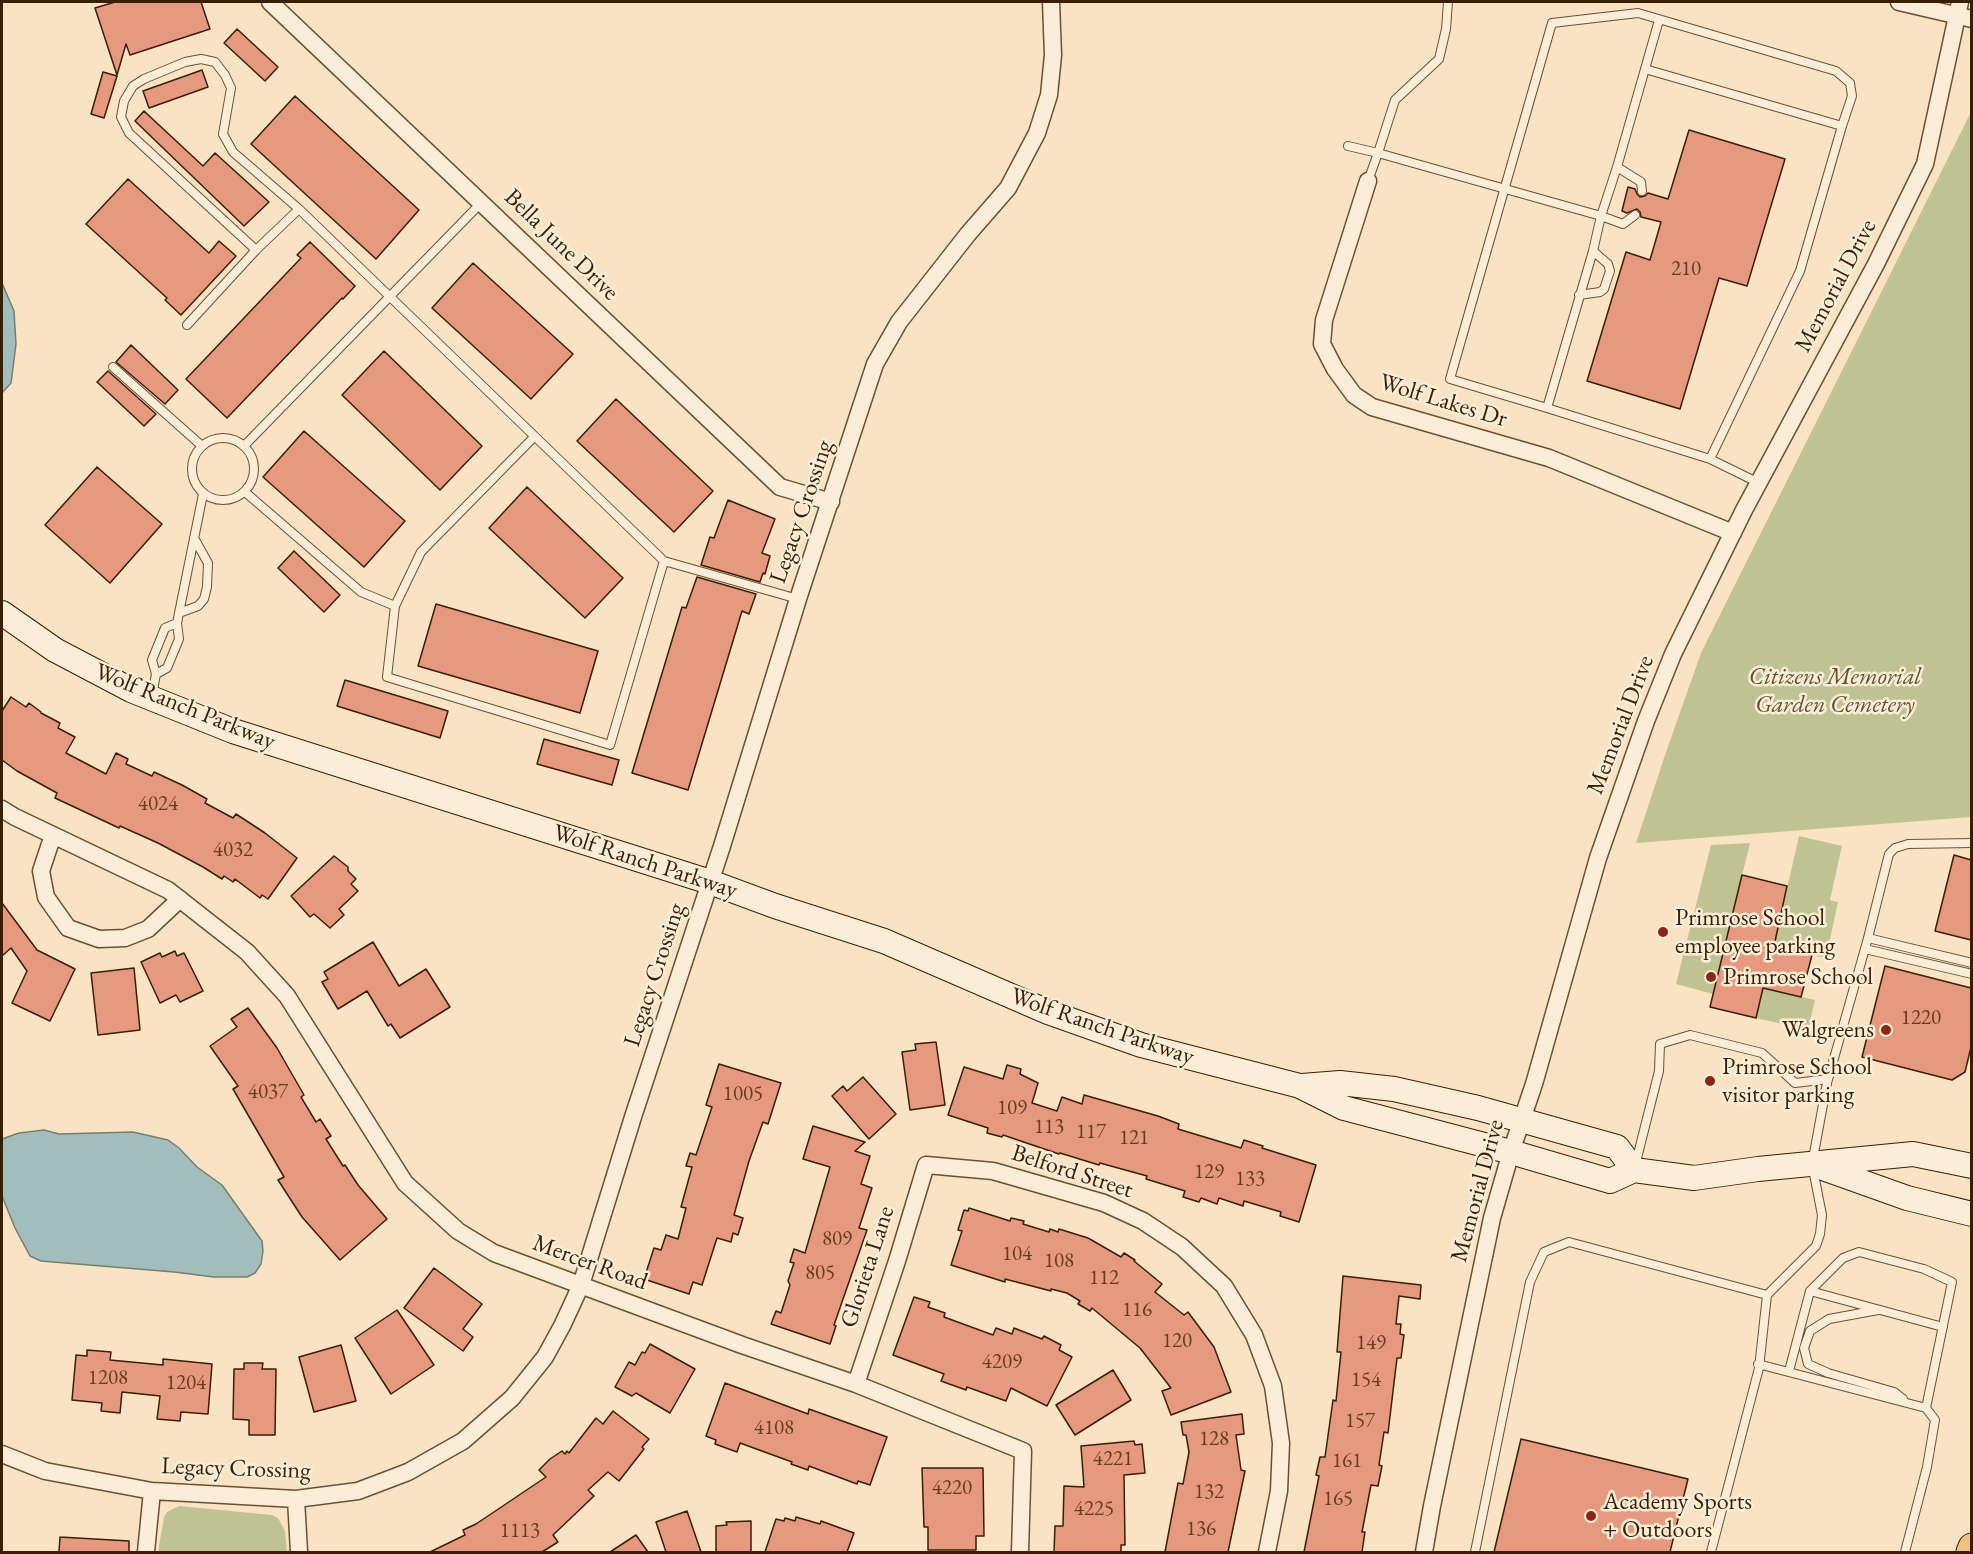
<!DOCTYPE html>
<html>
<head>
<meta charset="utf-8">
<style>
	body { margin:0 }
	#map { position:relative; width:1973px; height:1554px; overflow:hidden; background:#fae3c3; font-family:"EB Garamond",serif }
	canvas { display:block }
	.frame { position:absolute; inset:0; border:3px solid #391f01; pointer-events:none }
</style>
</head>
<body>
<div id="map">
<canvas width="1973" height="1554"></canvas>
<div class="frame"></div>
</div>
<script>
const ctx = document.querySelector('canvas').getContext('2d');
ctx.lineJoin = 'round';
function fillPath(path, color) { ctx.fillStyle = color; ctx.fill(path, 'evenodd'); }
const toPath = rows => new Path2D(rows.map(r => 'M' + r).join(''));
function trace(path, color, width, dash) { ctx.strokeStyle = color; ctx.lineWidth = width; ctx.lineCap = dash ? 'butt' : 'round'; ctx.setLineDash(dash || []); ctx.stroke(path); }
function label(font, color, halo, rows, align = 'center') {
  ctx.font = font + ' "EB Garamond",serif'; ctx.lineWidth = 5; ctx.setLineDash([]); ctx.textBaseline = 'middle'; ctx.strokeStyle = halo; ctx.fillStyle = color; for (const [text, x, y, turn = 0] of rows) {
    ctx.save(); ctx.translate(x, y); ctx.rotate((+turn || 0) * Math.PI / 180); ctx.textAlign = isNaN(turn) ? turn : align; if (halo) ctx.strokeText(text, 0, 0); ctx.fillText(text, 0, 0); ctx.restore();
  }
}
fillPath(toPath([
	[1971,112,1971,817,1636,843,1666,752,1701,653],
	[1799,836,1842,846,1830,900,1838,902,1826,958,1774,946],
	[1750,843,1713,994,1676,984,1711,845],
	[1763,988,1815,1000,1808,1030,1756,1018],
	[179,1506,272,1515,278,1518,285,1531,287,1552,158,1552,164,1517,167,1512]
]), '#bfc393');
const water = toPath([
	[2,283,14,311,16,344,11,383,2,393,2,283],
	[44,1130,59,1134,133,1132,168,1140,179,1148,197,1167,222,1185,262,1241,263,1251,261,1264,255,1273,247,1277,214,1277,174,1272,41,1261,30,1256,15,1228,2,1196,2,1139,19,1133,44,1130]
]);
fillPath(water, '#a1bdbc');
trace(water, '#777e71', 1.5);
const building = toPath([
	[115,2,201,2,210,29,130,55,126,44,117,75,95,8,115,2],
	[237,29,278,67,265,81,224,43,237,29],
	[202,70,208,87,149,108,143,91,202,70],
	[103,72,117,76,104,118,91,114,103,72],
	[295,96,419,210,376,259,251,144,295,96],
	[144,111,203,166,215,153,269,202,244,226,135,121,144,111],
	[1689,130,1785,159,1747,286,1719,278,1680,409,1587,381,1626,252,1650,260,1661,222,1641,217,1640,212,1637,209,1627,213,1622,211,1628,187,1635,189,1637,194,1640,197,1645,196,1648,193,1668,199,1689,130],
	[128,179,209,253,219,241,236,256,181,315,165,300,167,298,86,224,128,179],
	[310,242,355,286,343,299,342,298,227,418,186,379,301,258,297,255,310,242],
	[473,263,573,354,531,399,432,308,473,263],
	[131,345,178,390,165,404,116,362,131,345],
	[384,351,482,446,440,490,342,395,384,351],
	[108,371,156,414,144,426,97,382,108,371],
	[616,399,713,491,674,532,577,441,616,399],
	[304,431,405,521,364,567,263,477,304,431],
	[97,467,162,524,110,583,45,525,97,467],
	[527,487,623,578,585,618,489,528,527,487],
	[728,500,775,519,762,553,770,556,765,574,763,573,760,582,701,565,710,537,714,538,728,500],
	[294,551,340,595,324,612,278,568,294,551],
	[697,577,756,594,749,614,742,611,688,790,632,773,682,607,686,608,697,577],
	[436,604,598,651,580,713,418,666,436,604],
	[345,680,448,711,440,738,337,706,345,680],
	[11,697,26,707,29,703,41,712,41,713,60,723,58,728,75,737,66,753,106,774,116,753,128,759,126,764,152,776,154,772,182,785,207,799,205,803,233,818,236,814,265,833,297,858,268,899,262,895,260,898,235,879,233,882,224,876,222,879,203,867,158,843,120,826,119,828,55,798,57,793,17,771,2,760,2,711,11,697],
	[544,739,619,760,612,785,537,764,544,739],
	[1954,855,1971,860,1971,940,1935,931,1954,855],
	[334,856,348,867,348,871,356,879,351,884,358,891,339,909,344,915,330,928,314,914,310,917,291,896,334,856],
	[1742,875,1787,886,1774,946,1812,955,1801,997,1763,988,1756,1018,1710,1007,1742,875],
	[2,903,37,950,75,969,50,1021,12,1003,27,971,11,948,2,956,2,903],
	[373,942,399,986,426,969,450,1007,400,1038,391,1024,388,1026,367,991,338,1009,322,982,328,979,324,972,373,942],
	[175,951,177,956,184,953,203,991,180,1002,176,995,160,1003,141,962,160,953,162,957,175,951],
	[1885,966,1971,988,1971,1047,1965,1072,1952,1080,1862,1057,1885,966],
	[134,968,140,1030,98,1035,91,973,134,968],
	[248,1008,277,1048,304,1095,301,1097,316,1122,320,1119,331,1136,326,1139,343,1166,345,1165,358,1185,387,1219,340,1260,302,1217,278,1180,284,1177,233,1089,238,1086,210,1046,237,1027,231,1019,248,1008],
	[936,1042,945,1105,910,1110,902,1052,916,1050,915,1044,936,1042],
	[719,1064,781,1083,768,1124,763,1122,749,1161,734,1215,743,1218,738,1235,733,1233,731,1242,717,1238,702,1285,693,1282,689,1294,644,1279,654,1248,661,1250,666,1235,678,1239,686,1208,681,1207,692,1167,686,1166,690,1153,696,1155,712,1107,706,1105,719,1064],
	[1007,1065,1021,1069,1020,1074,1038,1083,1032,1103,1057,1111,1062,1097,1082,1104,1084,1095,1158,1116,1179,1124,1178,1129,1241,1148,1244,1140,1263,1146,1262,1148,1316,1165,1299,1222,1280,1216,1281,1212,1244,1201,1243,1206,1219,1198,1217,1204,1201,1198,1199,1202,1183,1197,1185,1191,1146,1179,1147,1176,1100,1163,1099,1165,1060,1153,1059,1154,1003,1135,1002,1137,987,1133,988,1128,948,1115,964,1067,1003,1079,1007,1065],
	[863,1077,896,1114,869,1139,832,1096,843,1086,847,1091,863,1077],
	[813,1126,865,1142,855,1151,870,1156,861,1184,872,1188,859,1228,867,1230,834,1325,836,1326,830,1344,771,1324,776,1311,781,1313,790,1285,788,1281,794,1263,790,1262,794,1249,805,1253,830,1167,803,1159,813,1126],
	[969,1208,1010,1221,1011,1218,1024,1221,1023,1224,1049,1232,1050,1229,1058,1232,1059,1229,1088,1238,1121,1257,1124,1253,1135,1260,1134,1261,1162,1284,1155,1292,1184,1315,1188,1312,1214,1347,1231,1392,1171,1415,1162,1391,1171,1388,1140,1348,1092,1308,1090,1311,1078,1304,1080,1301,1067,1293,1051,1289,1051,1291,1005,1279,1005,1282,951,1265,962,1231,958,1230,964,1210,968,1211,969,1208],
	[434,1268,482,1304,463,1329,473,1337,463,1351,404,1308,434,1268],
	[1343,1276,1421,1285,1420,1299,1399,1296,1396,1324,1401,1324,1400,1334,1404,1335,1401,1358,1397,1358,1388,1433,1384,1432,1379,1465,1382,1466,1378,1486,1371,1485,1362,1532,1365,1532,1362,1552,1304,1552,1319,1476,1316,1475,1320,1457,1325,1457,1333,1400,1336,1401,1341,1352,1337,1352,1343,1276],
	[914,1297,930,1302,928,1307,945,1313,944,1317,993,1335,996,1328,1012,1334,1014,1328,1042,1339,1044,1336,1061,1345,1059,1350,1072,1357,1047,1406,1011,1388,1006,1401,967,1387,966,1390,941,1381,944,1374,893,1355,914,1297],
	[397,1310,434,1365,391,1394,355,1338,397,1310],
	[650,1344,695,1369,670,1413,636,1393,632,1396,615,1387,629,1362,635,1365,642,1352,645,1353,650,1344],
	[341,1345,356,1401,314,1412,299,1357,341,1345],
	[87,1350,111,1352,110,1360,163,1365,163,1359,212,1364,208,1414,181,1412,180,1421,157,1419,160,1396,122,1392,120,1413,101,1411,102,1403,72,1400,76,1355,87,1356,87,1350],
	[244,1363,263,1363,262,1369,276,1369,275,1435,249,1435,249,1420,233,1419,234,1369,244,1369,244,1363],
	[1113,1370,1131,1400,1075,1435,1056,1405,1113,1370],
	[725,1383,808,1414,809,1409,887,1437,870,1485,858,1481,857,1484,809,1466,808,1470,791,1464,792,1462,740,1443,737,1452,715,1444,716,1440,706,1436,725,1383],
	[613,1411,649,1439,642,1447,644,1449,619,1481,608,1472,588,1490,594,1496,553,1535,558,1542,542,1552,430,1552,465,1535,463,1530,476,1524,546,1477,539,1470,550,1459,562,1451,565,1454,567,1451,569,1453,596,1418,603,1424,613,1411],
	[1242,1414,1244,1434,1236,1435,1241,1470,1245,1471,1228,1552,1165,1552,1178,1483,1183,1484,1189,1452,1186,1435,1183,1435,1181,1422,1242,1414],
	[1521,1439,1688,1479,1670,1552,1494,1552,1521,1439],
	[1134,1441,1135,1445,1142,1444,1145,1473,1124,1475,1125,1545,1121,1545,1121,1552,1054,1552,1055,1526,1063,1526,1064,1486,1084,1487,1081,1446,1134,1441],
	[922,1468,983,1468,984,1536,976,1536,976,1550,928,1550,928,1527,924,1527,922,1468],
	[687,1511,701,1552,666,1552,656,1522,687,1511],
	[796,1517,820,1524,821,1521,854,1533,847,1552,765,1552,776,1519,784,1521,785,1518,795,1521,796,1517],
	[751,1521,751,1552,716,1552,716,1526,727,1525,726,1522,751,1521],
	[636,1535,648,1552,610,1552,636,1535],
	[60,1537,129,1541,129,1552,59,1552,60,1537]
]);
fillPath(building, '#e6997e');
trace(building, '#391f01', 1.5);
const lane = toPath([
	[1448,2,1446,29,1439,59,1395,100,1378,153,1601,216,1593,251,1547,408,1710,459,1759,483],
	[1645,69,1842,126],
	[1348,146,1378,153,1368,181],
	[1617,167,1641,182,1642,191],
	[1635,215,1623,224,1601,216,1617,167,1659,20],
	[1579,295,1600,292,1604,289,1610,271,1608,264,1593,251],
	[187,325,256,250],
	[113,367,202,446],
	[1547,408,1450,379,1552,23,1638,13,1836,71,1850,83,1852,96,1842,126,1800,271,1710,459],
	'192 469a31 31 0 1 1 62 0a31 31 0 1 1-62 0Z',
	[244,446,481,203],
	[245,492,361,592,395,606,387,677,610,745,664,561,299,209,233,152,223,134,231,88,225,75,215,62,201,59,185,62,144,79,133,86,124,101,121,117,129,133,256,250,299,209],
	[664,561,798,599],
	[395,606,421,552,534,437],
	[179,613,198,606,204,599,207,587,208,563,194,538],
	[177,623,203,494],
	[152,695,156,674,152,660,165,628,177,623,179,639,167,668,156,674],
	[1868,938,1972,963],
	[1865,949,1972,974],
	[1635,1166,1659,1071,1660,1044,1690,1035,1762,1053,1795,1083,1828,1079],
	[1810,1291,1943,1327],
	[1878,1310,1829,1319,1810,1331,1804,1348,1808,1364,1828,1373,1894,1392,1903,1399],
	[1758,1364,1926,1408,1935,1420,1927,1467,1905,1552],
	[1789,1371,1810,1291,1843,1258,1859,1252,1924,1269,1952,1282,1926,1408],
	[1475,1552,1530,1282,1544,1252,1569,1242,1767,1295,1816,1246,1820,1234,1822,1215,1812,1164,1827,1083,1868,938,1889,854,1895,848,1908,844,1972,843],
	[1711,1552,1759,1368,1767,1295]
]);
const street = toPath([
	[270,2,780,487,831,502],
	[1899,2,1972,19],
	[1368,181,1324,320,1322,344,1335,369,1354,395,1372,407,1549,458,1733,533],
	[2,809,15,817,168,890,247,952,287,996,405,1183,458,1231,494,1253,742,1345,856,1384,1023,1451,1020,1552],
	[53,835,41,871,46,897,68,928,99,939,125,938,148,929,180,899],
	[856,1384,897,1261,926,1165,993,1171,1104,1203,1143,1221,1182,1247,1224,1286,1254,1335,1273,1386,1281,1443,1279,1491,1267,1552],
	[2,1454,45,1471,152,1491,296,1499,358,1491,408,1472,463,1441,512,1398,545,1357,562,1326,581,1285,633,1117,722,846,798,599,875,364,899,322,968,234,1008,188,1037,133,1049,95,1053,55,1051,2],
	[296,1499,299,1552],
	[146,1552,152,1491],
	[1424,1552,1432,1506,1492,1218,1511,1152,1534,1084,1598,858,1646,721,1673,654,1744,510,1876,264,1925,164,1960,2]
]);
const secondary = toPath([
	[2,613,55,650,131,690,233,731,710,882,775,906,884,941,1048,1012,1141,1045,1300,1086,1344,1108,1511,1152,1610,1181,1634,1170,1694,1178,1758,1169,1913,1154,1972,1166],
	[1302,1086,1340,1083,1394,1089,1478,1108,1617,1147,1634,1170],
	[1820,1167,1907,1198,1972,1214]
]);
const primary = toPath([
	[1970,1552,1972,1547]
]);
trace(lane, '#695032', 10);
trace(street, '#695032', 19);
trace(secondary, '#391f01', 26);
trace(primary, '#391f01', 29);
trace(lane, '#fcedd8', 8);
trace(street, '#fcedd8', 16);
trace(secondary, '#fcedd8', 24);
trace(primary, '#edc282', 27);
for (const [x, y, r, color] of [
	[1663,932,6,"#8f2418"],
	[1711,977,6,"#8f2418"],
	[1886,1030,6,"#8f2418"],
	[1710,1081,6,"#8f2418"],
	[1591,1516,6,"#8f2418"]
]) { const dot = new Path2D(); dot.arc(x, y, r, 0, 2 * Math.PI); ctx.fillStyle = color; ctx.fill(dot); trace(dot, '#fcedd8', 2); }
label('21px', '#643e20', null, [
	["210",1686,269],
	["4024",158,804],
	["4032",233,850],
	["1220",1921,1018],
	["4037",268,1092],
	["1005",743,1094],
	["109",1012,1108],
	["113",1049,1127],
	["117",1091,1132],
	["121",1134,1138],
	["129",1209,1172],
	["133",1250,1179],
	["809",837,1239],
	["104",1017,1254],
	["108",1059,1261],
	["805",820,1273],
	["112",1104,1278],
	["116",1137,1310],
	["120",1177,1341],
	["149",1371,1343],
	["4209",1002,1362],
	["1208",108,1378],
	["154",1366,1380],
	["1204",186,1383],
	["157",1360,1421],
	["4108",774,1428],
	["128",1214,1439],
	["4221",1113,1459],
	["161",1347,1461],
	["4220",952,1488],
	["132",1209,1492],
	["165",1338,1499],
	["4225",1094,1509],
	["136",1201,1529],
	["1113",520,1531]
]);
label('24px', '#391f01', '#fcedd8', [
	["Bella June Drive",561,245,44],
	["Memorial Drive",1836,286,-62],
	["Wolf Lakes Dr",1443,401,17],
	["Legacy Crossing",802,512,-71],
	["Wolf Ranch Parkway",185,707,22],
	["Memorial Drive",1621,725,-69],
	["Wolf Ranch Parkway",645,862,18],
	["Legacy Crossing",655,975,-72],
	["Wolf Ranch Parkway",1102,1027,19],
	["Belford Street",1072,1172,18],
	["Memorial Drive",1478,1191,-75],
	["Mercer Road",590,1263,20],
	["Glorieta Lane",868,1267,-72],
	["Legacy Crossing",236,1469,2]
]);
label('italic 24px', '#61502d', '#fcedd8', [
	["Citizens Memorial",1835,677],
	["Garden Cemetery",1835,705]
]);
label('24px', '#391f01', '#fcedd8', [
	["Primrose School",1675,918],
	["employee parking",1675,946],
	["Primrose School",1723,977],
	["Walgreens",1874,1030,"right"],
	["Primrose School",1722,1067],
	["visitor parking",1722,1095],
	["Academy Sports",1603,1502],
	["+ Outdoors",1603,1530]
], 'left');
</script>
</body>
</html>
